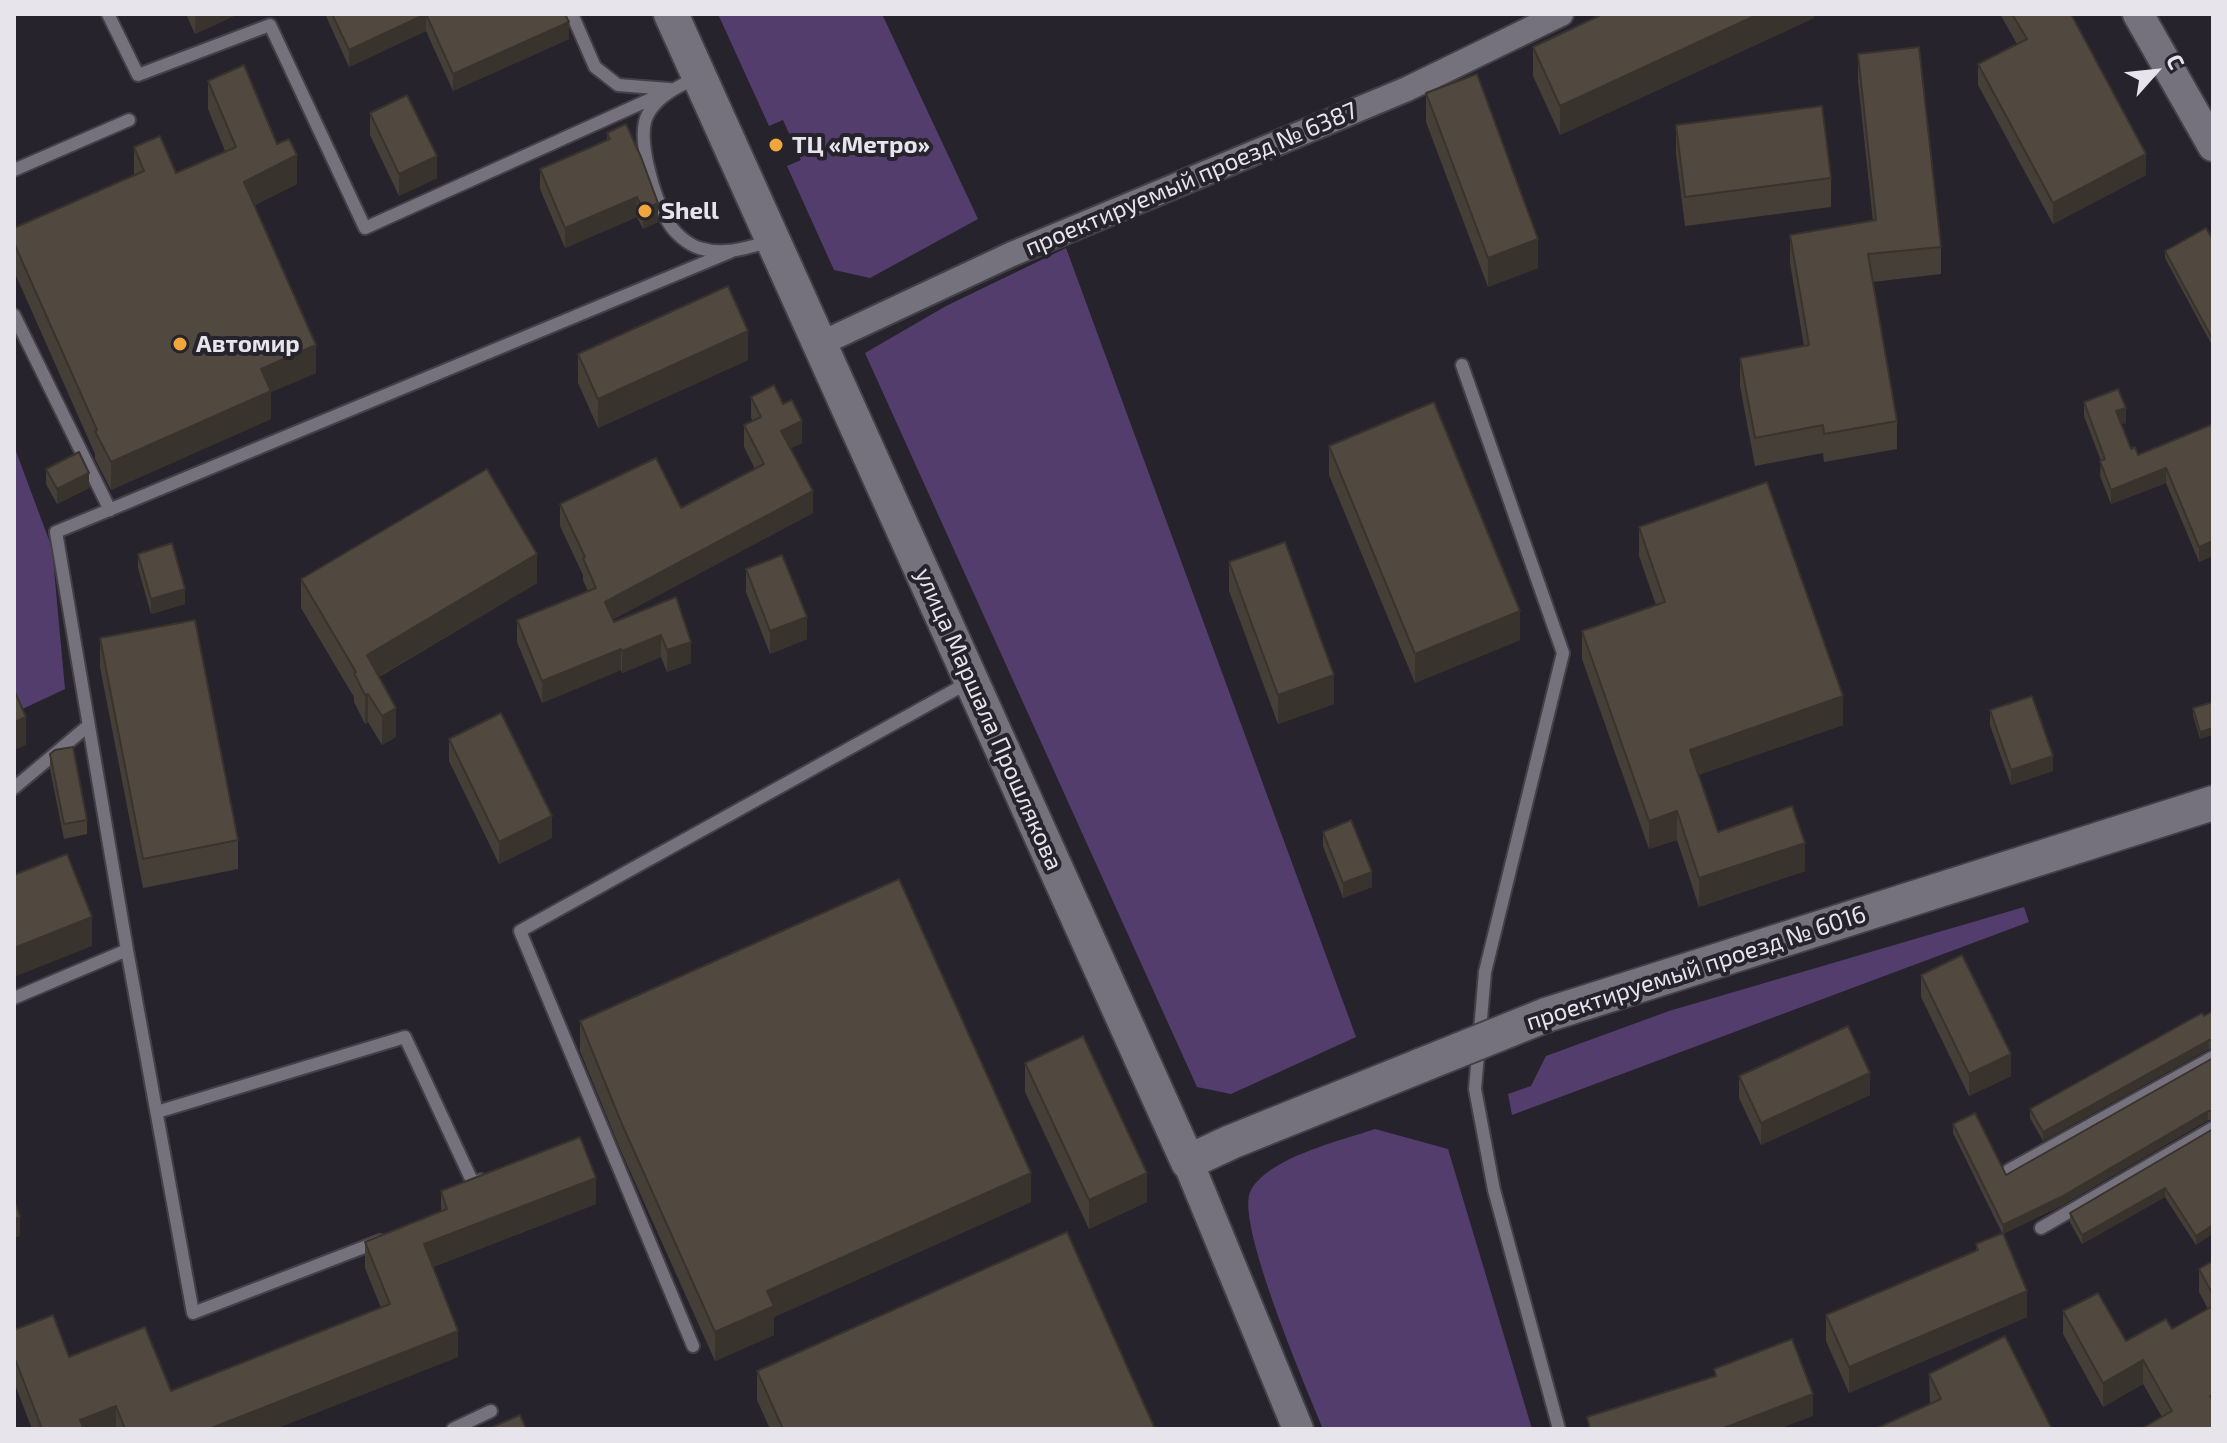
<!DOCTYPE html>
<html>
<head>
<meta charset="utf-8">
<style>
  body { margin:0 }
  #map { position:relative; width:2227px; height:1443px; overflow:hidden; background:#26232c; font-family:"Exo 2",sans-serif }
  canvas { display:block }
  .frame { position:absolute; inset:0; border:16px solid #e7e5eb; pointer-events:none }
  .north { position:absolute; left:2115px; top:32px; width:80px; height:80px; -webkit-text-stroke:6px #26232c; paint-order:stroke; rotate:63deg; font-size:22px; font-weight:700; line-height:32px; text-align:center; color:#e7e5eb }
  .north::after { content:''; display:block; margin:auto; width:28px; height:36px; background:#e7e5eb; clip-path:polygon(50% 0,100% 100%,50% 72%,0 100%) }
</style>
</head>
<body>
<div id="map">
<canvas width="2227" height="1443"></canvas>
<div class="frame"></div>
<div class="north">С</div>
</div>
<script>
const c = document.querySelector('canvas').getContext('2d');
c.lineJoin = 'round';
function paint(path, color) { c.fillStyle = color; c.fill(path, 'evenodd'); }
function strokePath(path, color, width, dash) { c.strokeStyle = color; c.lineWidth = width; c.lineCap = dash ? 'butt' : 'round'; c.setLineDash(dash || []); c.stroke(path); }
function write(font, color, halo, rows, align = 'center') {
  c.font = font + ' "Exo 2",sans-serif'; c.lineWidth = 8; c.setLineDash([]); c.textBaseline = 'middle'; c.strokeStyle = halo; c.fillStyle = color; for (const [text, x, y, turn = 0] of rows) {
    c.save(); c.translate(x, y); c.rotate((+turn || 0) * Math.PI / 180); c.textAlign = isNaN(turn) ? turn : align; if (halo) c.strokeText(text, 0, 0); c.fillText(text, 0, 0); c.restore();
  }
}
paint(new Path2D(`
  M718,14H882L978,219L870,278L834,270L787,166L801,160L783,120L769,126Z
  M1066,248L1356,1037L1231,1094L1197,1087L865,353L946,306Z
  M14,446L52,548L65,689L14,713Z
  M2024,907L2029,922L1512,1115L1508,1094L1531,1086L1546,1056L1669,1011Z
  M1375,1129L1448,1149L1532,1429H1323C1308,1392 1233,1219 1251,1190C1270,1157 1340,1141 1375,1129Z`), '#533d6d');
const service = new Path2D(`
  M108,14L138,75L270,25L365,228L673,89
  M572,14L595,67L618,85L669,89
  M697,78C678,86 658,96 648,114C635,137 655,198 667,220C673,232 687,244 699,248C724,256 747,248 771,241
  M14,170L129,120
  M14,315L110,510
  M1462,365L1563,653L1485,972L1475,1089L1494,1190L1559,1429
  M14,788L89,725
  M127,950L193,1313L380,1241
  M14,998L127,950L56,532L730,252
  M157,1112L405,1037L473,1183L481,1180
  M2009,1170L2213,1057
  M2041,1228L2213,1128
  M693,1346L520,931L969,682
  M453,1429L491,1411`);
const minor = new Path2D(`
  M820,344L1012,254L1407,89L1561,14`);
const tertiary = new Path2D(`
  M2138,14L2213,146
  M1188,1162L1298,1429`);
const secondary = new Path2D(`
  M671,14L1188,1162L1231,1142L1422,1065
  M1546,1015L2213,803`);
strokePath(service, '#434048', 16);
strokePath(minor, '#434048', 28);
strokePath(tertiary, '#434048', 34);
strokePath(secondary, '#434048', 38);
strokePath(service, '#76727d', 12);
strokePath(minor, '#76727d', 24);
strokePath(tertiary, '#76727d', 30);
strokePath(secondary, '#76727d', 34);
const secondaryBridge = new Path2D(`
  M1422,1065L1546,1015`);
strokePath(secondaryBridge, '#434048', 38, []);
strokePath(secondaryBridge, '#76727d', 34);
paint(new Path2D(`
  M186,14H238L195,34Z
  M325,14H565L569,39L453,91L426,31L349,67Z
  M1814,14V18L1560,135L1533,76V47Z
  M2000,14H2071L2146,175L2053,224L1978,85V64L2017,44Z
  M1858,54L1941,247V274L1873,282L1897,421V449L1824,462L1823,453L1755,466L1740,386V358L1804,346L1790,263V235L1873,221L1858,81Z
  M208,81L277,144L297,184L254,205L316,373L271,392V419L111,490L95,459V454L14,271V228L134,175V147L176,173L225,151L208,109Z
  M1426,93L1538,268L1488,287L1426,122Z
  M370,113L437,178L399,196L370,135Z
  M1676,125L1831,178V207L1685,226L1676,154Z
  M607,133L658,222L643,229L637,217L565,248L540,189V169L607,140Z
  M2213,240V347L2165,258V251Z
  M578,354L748,360L598,428L578,383Z
  M751,397L802,443L791,448L813,513L613,619L614,622L676,597L691,663L667,672L661,657L622,673L621,670L542,703L517,642V620L588,591L583,580V575L560,526V504L681,508L755,469L744,447V425L753,421L751,418Z
  M2084,402L2126,423L2121,424L2131,449L2138,455L2213,424V556L2199,562L2166,483L2111,504L2100,476L2101,461L2084,416Z
  M1329,446L1520,640L1415,683L1329,475Z
  M46,469L89,488L57,504L46,484Z
  M1639,527L1843,725L1698,775L1718,832L1805,871L1699,907L1677,840L1649,849L1582,659V631L1656,605L1639,556Z
  M138,554L185,604L151,614L138,568Z
  M1229,562L1334,704L1278,724L1229,591Z
  M746,569L807,639L770,654L746,592Z
  M301,579L537,583L379,677L396,737L382,745L368,722L365,724L354,702V697L301,608Z
  M100,638L238,840V869L143,888L100,667Z
  M2213,702L2200,739L2193,715V708Z
  M1990,710L2053,771L2011,785L1990,725Z
  M449,739L552,838L499,864L449,761Z
  M50,754L87,820V834L64,839L50,769Z
  M1323,832L1372,887L1343,898L1323,846Z
  M1921,975L2011,1076L1969,1096L1921,997Z
  M2213,1011V1049H2209L2043,1141L2030,1118V1109Z
  M580,1021L1031,1202L774,1317V1335L715,1361L621,1151L580,1051Z
  M2213,1058V1120H2208L2061,1206L2003,1234L2027,1317L1849,1393L1826,1341V1315L1976,1251V1244L2002,1233L1953,1133V1124L2006,1175Z
  M1025,1063L1147,1202L1089,1229L1025,1092Z
  M1739,1076L1870,1095L1761,1145L1739,1098Z
  M2213,1129L2196,1245L2165,1197L2082,1244L2070,1222V1213Z
  M441,1191L596,1204L433,1267L458,1357L275,1429H32L14,1382V1330L69,1357L171,1391L381,1308L365,1268V1242L441,1212Z
  M2213,1261V1429L2162,1417L2143,1384L2103,1407L2063,1334V1311L2126,1341L2172,1329L2208,1309L2199,1292V1269Z
  M757,1371L1155,1429H770L757,1400Z
  M1929,1374L2052,1429L1930,1404Z`), '#463f37');
paint(new Path2D(`
  M202,14H238L195,34V17Z
  M426,14V31L349,67V50Z
  M1759,14H1814V18L1560,135V106Z
  M569,22V39L453,91V74Z
  M2146,154V175L2053,224V203Z
  M297,155V184L244,211V182Z
  M437,156V178L399,196V174Z
  M637,197V217L565,248V228Z
  M658,203V222L643,229V210Z
  M1538,239V268L1488,287V258Z
  M748,331V360L598,428V399Z
  M316,345V373L271,392V419L111,490V462L261,369Z
  M2126,408V423L2116,426V411Z
  M802,421V443L781,453V431Z
  M2166,468V483L2111,504V490Z
  M89,473V488L57,504V489Z
  M813,491V513L605,624V602Z
  M2213,541V556L2199,562V547Z
  M537,554V583L367,683V655Z
  M185,589V604L151,614V599Z
  M1520,611V640L1415,683V654Z
  M807,617V639L770,654V631Z
  M661,635V657L622,673V651Z
  M691,642V663L667,672V650Z
  M621,649V670L542,703V681Z
  M1334,675V704L1278,724V695Z
  M368,694V722L365,724V695Z
  M1843,696V725L1690,778V750Z
  M396,708V737L382,745V716Z
  M26,717V745L15,750L14,754L15,722Z
  M2213,728V735L2200,739V732Z
  M2053,756V771L2011,785V770Z
  M1677,811V840L1649,849V821Z
  M552,816V838L499,864V842Z
  M1805,843V871L1699,907V878Z
  M1372,872V887L1343,898V883Z
  M92,917V946L14,977V948Z
  M2209,1040V1049L2043,1141V1132Z
  M2011,1054V1076L1969,1096V1074Z
  M1870,1073V1095L1761,1145V1123Z
  M2208,1111V1120L2061,1206L2003,1234V1225Z
  M1031,1173V1202L774,1317V1335L715,1361V1332L767,1291Z
  M1147,1173V1202L1089,1229V1200Z
  M596,1178V1204L424,1270V1244Z
  M2165,1188V1197L2082,1244V1235Z
  M20,1217V1236L14,1238V1219Z
  M2213,1225V1234L2196,1245V1236Z
  M2027,1291V1317L1849,1393V1367Z
  M458,1331V1357L275,1429H209Z
  M2143,1360V1384L2103,1407V1383Z
  M1813,1394V1416L1779,1429H1721Z
  M116,1406V1429H80V1420Z`), '#39332d');
const building = new Path2D(`
  M332,14H565L569,22L453,74L426,14L349,50Z
  M1603,14H1759L1560,106L1533,47Z
  M2012,14H2071L2146,154L2053,203L1978,64L2027,39Z
  M1919,47L1941,247L1868,254L1897,421L1824,434L1823,425L1755,438L1740,358L1809,345L1790,235L1876,220L1858,54Z
  M244,65L277,144L289,139L297,155L244,182L316,345L261,369L271,391L111,462L95,431L97,430L14,243V228L144,171L134,147L160,136L176,173L236,147L208,81Z
  M1477,74L1538,239L1488,258L1426,93Z
  M407,95L437,156L399,174L370,113Z
  M1822,106L1831,178L1685,197L1676,125Z
  M626,124L641,157L658,203L643,210L637,197L565,228L540,169L610,139L607,133Z
  M2206,228L2213,240V340L2165,251Z
  M728,286L748,331L598,399L578,354Z
  M774,385L783,404L792,400L802,421L781,431L813,491L605,602L614,622L676,597L691,642L667,650L661,635L622,651L621,649L542,681L517,620L596,588L583,558L585,557L560,504L656,458L681,508L764,464L744,425L761,417L751,397Z
  M2118,389L2126,408L2116,411L2131,449L2135,447L2138,455L2213,424V541L2199,547L2166,468L2111,490L2100,461L2105,459L2084,402Z
  M1434,402L1520,611L1415,654L1329,446Z
  M79,452L89,473L57,489L46,469Z
  M487,469L537,554L367,655L396,708L382,716L368,694L365,695L354,673L356,672L301,579Z
  M1767,482L1843,696L1690,750L1718,832L1792,806L1805,843L1699,878L1677,811L1649,821L1582,631L1665,602L1639,527Z
  M1285,542L1334,675L1278,695L1229,562Z
  M172,543L185,589L151,599L138,554Z
  M782,555L807,617L770,631L746,569Z
  M195,620L238,840L143,859L100,638Z
  M14,690L26,717L15,722L14,726Z
  M2032,696L2053,756L2011,770L1990,710Z
  M2213,702V728L2200,732L2193,708Z
  M501,713L552,816L499,842L449,739Z
  M73,747L87,820L64,824L50,754L55,750Z
  M1351,820L1372,872L1343,883L1323,832Z
  M67,854L92,917L14,948V875Z
  M899,879L1031,1173L767,1291L774,1306L715,1332L621,1122L580,1021Z
  M1962,955L2011,1054L1969,1074L1921,975Z
  M2213,1011V1040H2209L2043,1132L2030,1109L2202,1013L2204,1016Z
  M1848,1026L1870,1073L1761,1123L1739,1076Z
  M1083,1036L1147,1173L1089,1200L1025,1063Z
  M2213,1058V1111H2208L2061,1197L2003,1225L1953,1124L1975,1113L2006,1175Z
  M2213,1129V1225L2196,1236L2165,1188L2082,1235L2070,1213Z
  M580,1137L596,1178L424,1244L458,1331L209,1429H125L116,1406L80,1420L84,1429H42L14,1356V1330L53,1315L69,1357L145,1327L171,1391L390,1304L365,1242L447,1209L441,1191Z
  M14,1200L20,1217L14,1219Z
  M1067,1232L1155,1429H783L757,1371Z
  M2003,1233L2027,1291L1849,1367L1826,1315L1978,1250L1976,1244Z
  M2213,1261V1295L2199,1269Z
  M2098,1293L2126,1341L2166,1319L2172,1329L2213,1306V1394L2210,1396L2213,1401V1429H2141L2172,1411L2143,1360L2103,1383L2063,1311Z
  M2005,1336L2052,1429H1875L1941,1399L1929,1374Z
  M1792,1339L1813,1394L1721,1429H1590L1587,1417L1716,1376L1714,1369Z
  M520,1415L526,1429H488Z`);
paint(building, '#514940');
strokePath(building, '#39332d', 2);
for (const [x, y, r, color] of [
  [776,145,8,"#efa73d"],
  [645,211,8,"#efa73d"],
  [180,344,8,"#efa73d"]
]) { const dot = new Path2D(); dot.arc(x, y, r, 0, 2 * Math.PI); c.fillStyle = color; c.fill(dot); strokePath(dot, '#26232c', 3); }
write('bold 24px', '#e7e5eb', '#26232c', [
  ["ТЦ «Метро»",792,145],
  ["Shell",661,211],
  ["Автомир",196,344]
], 'left');
write('24px', '#e7e5eb', '#26232c', [
  ["проектируемый проезд № 6387",1191,179,-23],
  ["улица Маршала Прошлякова",989,719,66],
  ["проектируемый проезд № 6016",1696,968,-18]
]);
</script>
</body>
</html>
